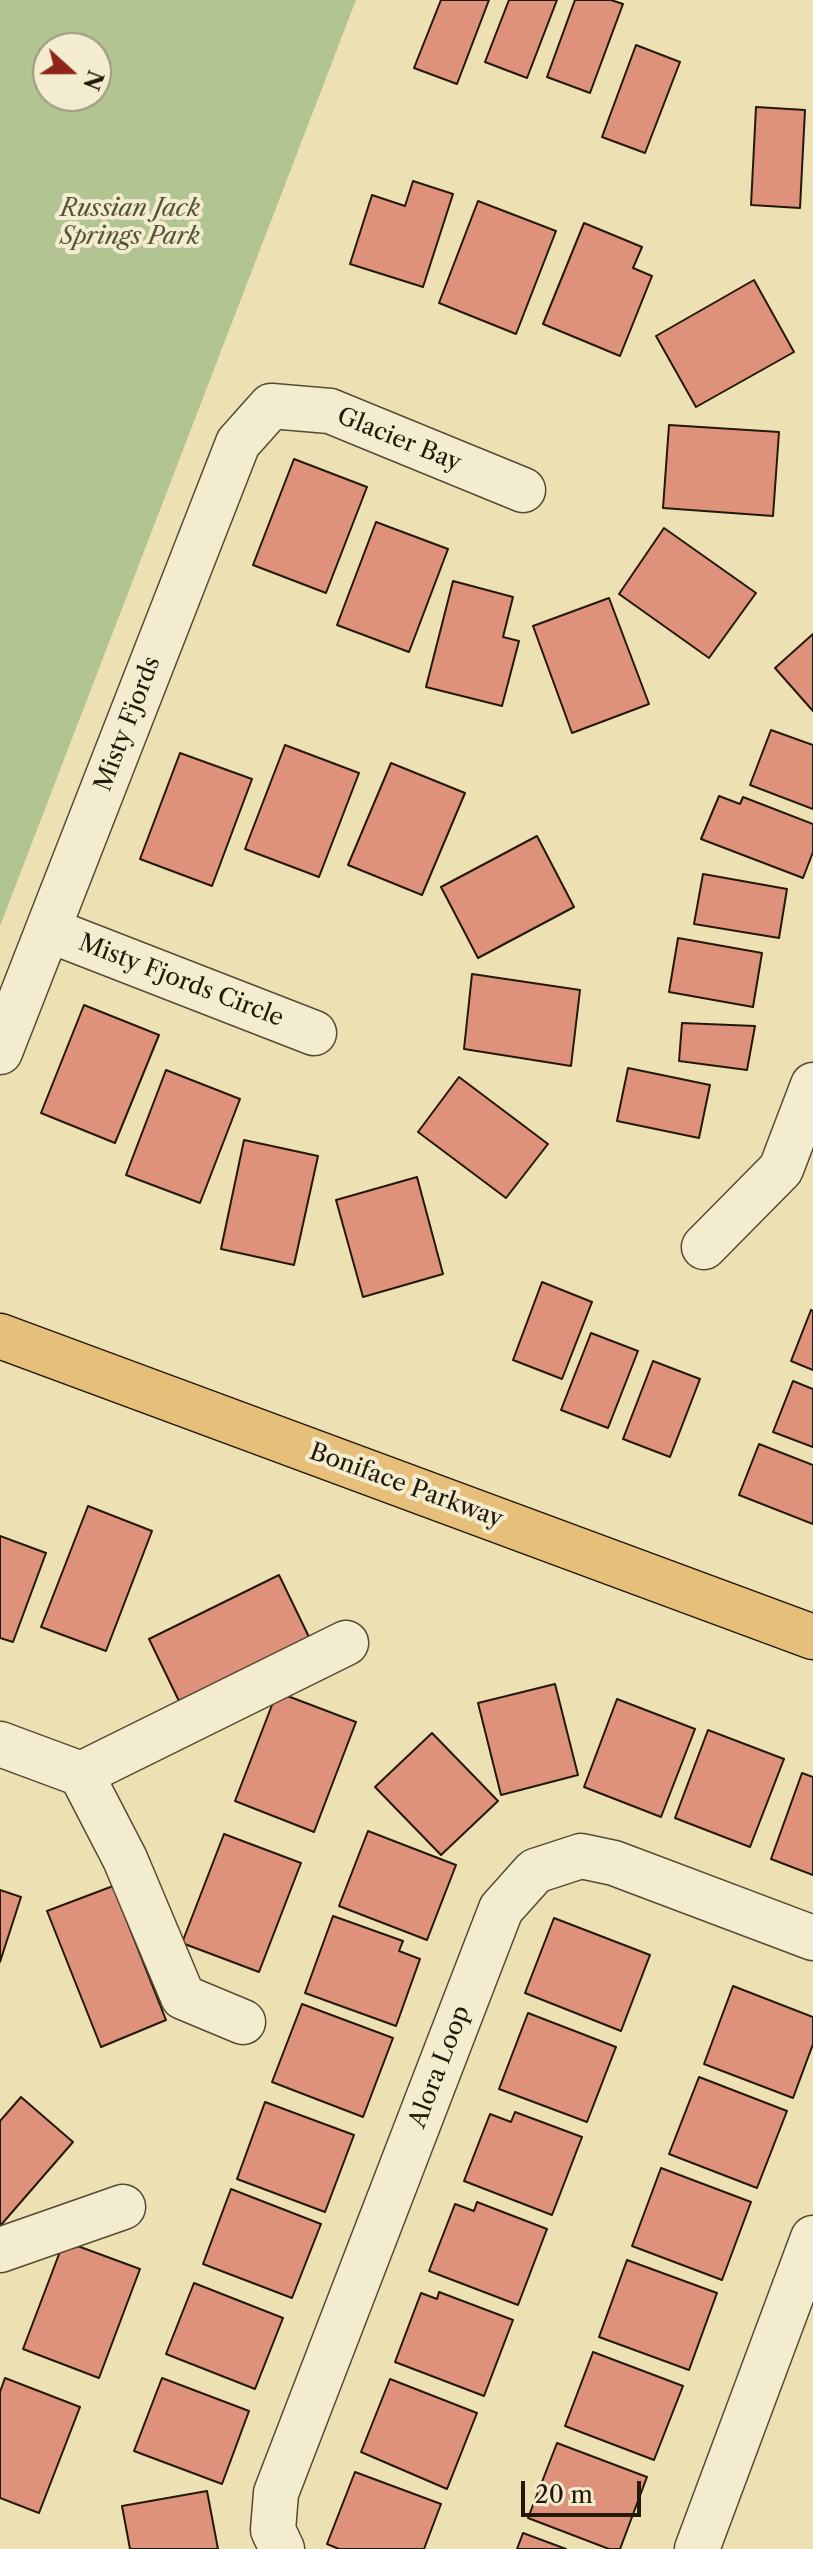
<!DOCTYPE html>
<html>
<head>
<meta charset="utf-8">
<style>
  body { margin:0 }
  #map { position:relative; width:813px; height:2549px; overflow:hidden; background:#ede1b3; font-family:"Libre Caslon Text",serif }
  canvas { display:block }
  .north { position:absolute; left:32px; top:32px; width:80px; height:80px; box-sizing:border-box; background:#f3ecce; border:2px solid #a0977f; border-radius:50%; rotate:111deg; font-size:22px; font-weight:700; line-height:32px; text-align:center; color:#241809 }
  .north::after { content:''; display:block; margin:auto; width:28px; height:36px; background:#8f2418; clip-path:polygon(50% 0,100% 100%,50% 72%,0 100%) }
  .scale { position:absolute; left:521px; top:2481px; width:120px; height:36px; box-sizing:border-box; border:4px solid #241809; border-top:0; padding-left:10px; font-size:24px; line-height:28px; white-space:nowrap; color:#241809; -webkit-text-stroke:6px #f3ecce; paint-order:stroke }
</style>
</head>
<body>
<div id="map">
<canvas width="813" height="2549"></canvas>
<div class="north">N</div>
<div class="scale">20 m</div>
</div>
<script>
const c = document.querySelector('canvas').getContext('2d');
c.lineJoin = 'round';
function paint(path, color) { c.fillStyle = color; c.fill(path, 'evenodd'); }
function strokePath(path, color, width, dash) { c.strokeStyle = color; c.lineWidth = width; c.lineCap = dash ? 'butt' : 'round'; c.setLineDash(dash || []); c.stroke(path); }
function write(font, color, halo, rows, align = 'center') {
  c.font = font + ' "Libre Caslon Text",serif'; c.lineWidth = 8; c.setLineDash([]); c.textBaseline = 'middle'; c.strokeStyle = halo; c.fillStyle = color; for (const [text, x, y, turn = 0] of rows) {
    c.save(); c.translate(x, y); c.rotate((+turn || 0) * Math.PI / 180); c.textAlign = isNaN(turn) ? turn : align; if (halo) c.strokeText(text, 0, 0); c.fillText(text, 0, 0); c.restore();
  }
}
paint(new Path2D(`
  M0,0H356L0,926ZM96,48V96H48V48Z`), '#b2c491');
const building = new Path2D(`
  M441,0H489L457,84L414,68Z
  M509,0H557L527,78L485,62Z
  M575,0H611L623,4L590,93L547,77Z
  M636,45L680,62L645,153L602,137Z
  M756,107L805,110L800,208L751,205Z
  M413,181L453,194L423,287L350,264L372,195L405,206Z
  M478,201L556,231L516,334L439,303Z
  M584,223L642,247L633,268L652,276L620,356L543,324Z
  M754,280L794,352L696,407L656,336Z
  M669,425L779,432L773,516L663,508Z
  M294,459L367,487L326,593L253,565Z
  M376,522L448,549L409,652L337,625Z
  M664,528L756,593L709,658L619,594Z
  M453,581L513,597L503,637L519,641L502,706L426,687Z
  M609,598L649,704L572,733L533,626Z
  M813,634V711L775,668Z
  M771,730L813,745V809L750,785Z
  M285,745L359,773L319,877L245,849Z
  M180,753L252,779L212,886L140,859Z
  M391,763L465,793L422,895L348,865Z
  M719,796L740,804L743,797L813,824V852L803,878L701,839Z
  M537,836L574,907L478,958L441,887Z
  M703,874L787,889L779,938L694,924Z
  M678,938L762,953L753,1007L669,992Z
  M472,974L580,990L571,1066L464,1049Z
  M84,1005L159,1035L115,1143L41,1113Z
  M682,1023L755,1026L747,1070L679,1061Z
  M628,1068L710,1085L699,1138L617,1121Z
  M166,1070L240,1099L200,1203L126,1175Z
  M459,1077L548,1144L506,1198L418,1132Z
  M244,1140L318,1156L294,1265L221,1249Z
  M417,1177L443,1274L363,1297L336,1200Z
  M542,1282L592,1302L562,1379L513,1360Z
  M811,1310L813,1311V1370L791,1361Z
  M591,1333L638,1351L608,1428L561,1410Z
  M653,1361L700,1379L670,1457L623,1439Z
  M793,1381L813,1389V1447L773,1432Z
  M759,1444L813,1465V1524L739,1495Z
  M88,1506L152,1531L106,1651L41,1627Z
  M0,1536L46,1553L13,1642L0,1638Z
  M279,1575L309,1637L179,1701L149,1639Z
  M555,1684L578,1775L501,1795L478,1703Z
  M277,1692L356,1722L314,1832L235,1801Z
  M617,1699L695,1729L661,1817L584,1787Z
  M708,1730L784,1759L750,1847L675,1818Z
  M432,1733L498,1801L441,1855L375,1787Z
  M802,1773L813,1777V1875L771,1859Z
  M368,1831L456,1865L427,1940L339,1906Z
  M224,1834L301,1863L259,1972L182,1943Z
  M113,1886L166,2020L101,2047L47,1911Z
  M0,1890L21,1897L0,1962Z
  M333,1916L403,1941L399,1951L420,1959L396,2026L305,1993Z
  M554,1918L650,1955L621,2031L525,1993Z
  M733,1986L813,2017V2044L793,2098L704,2064Z
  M302,2004L393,2038L363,2117L272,2082Z
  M528,2013L616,2047L587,2122L499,2089Z
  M699,2077L787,2111L757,2188L669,2154Z
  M21,2097L73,2142L0,2226V2121Z
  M265,2102L354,2135L325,2212L237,2179Z
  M515,2112L582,2137L552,2215L464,2181L490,2114L511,2122Z
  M661,2168L751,2202L722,2280L632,2246Z
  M231,2189L321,2224L292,2298L203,2264Z
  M477,2202L547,2229L518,2305L429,2271L455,2204L474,2211Z
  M64,2241L140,2269L99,2378L23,2349Z
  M627,2260L717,2293L689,2370L599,2337Z
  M194,2283L283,2318L255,2389L166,2354Z
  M439,2292L513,2320L484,2396L395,2362L421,2293L437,2299Z
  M593,2352L683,2386L654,2460L565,2426Z
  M5,2378L80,2407L39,2513L0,2498V2392Z
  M162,2378L249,2411L222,2484L134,2451Z
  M390,2379L477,2413L447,2489L361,2452Z
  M557,2443L647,2477L620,2549H609L528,2518Z
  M355,2472L441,2504L424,2549H339L327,2544Z
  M207,2491L218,2549H130L122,2506Z
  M523,2533L566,2549H517Z`);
paint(building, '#de927b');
strokePath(building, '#241809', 2);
const minor = new Path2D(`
  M49,930L314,1033
  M0,1052L238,443L271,406L330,411L523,490
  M704,1247L781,1169L813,1085
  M0,1744L81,1774
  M81,1774L125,1859L183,1997L243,2022
  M81,1774L346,1643
  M0,2250L123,2207
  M282,2549L273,2530L276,2493L501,1909L535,1871L581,1856L614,1863L813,1938
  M697,2549L813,2238`);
const major = new Path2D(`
  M0,1336L813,1637`);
strokePath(minor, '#564a34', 47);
strokePath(major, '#241809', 47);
strokePath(minor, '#f3ecce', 44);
strokePath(major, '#e6c07a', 44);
write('italic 24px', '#565439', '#f3ecce', [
  ["Russian Jack",130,209],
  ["Springs Park",130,237]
]);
write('24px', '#241809', '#f3ecce', [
  ["Glacier Bay",399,440,22],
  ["Misty Fjords",128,724,-69],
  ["Misty Fjords Circle",181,981,21],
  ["Boniface Parkway",406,1486,20],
  ["Alora Loop",440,2067,-69]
]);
</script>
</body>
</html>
